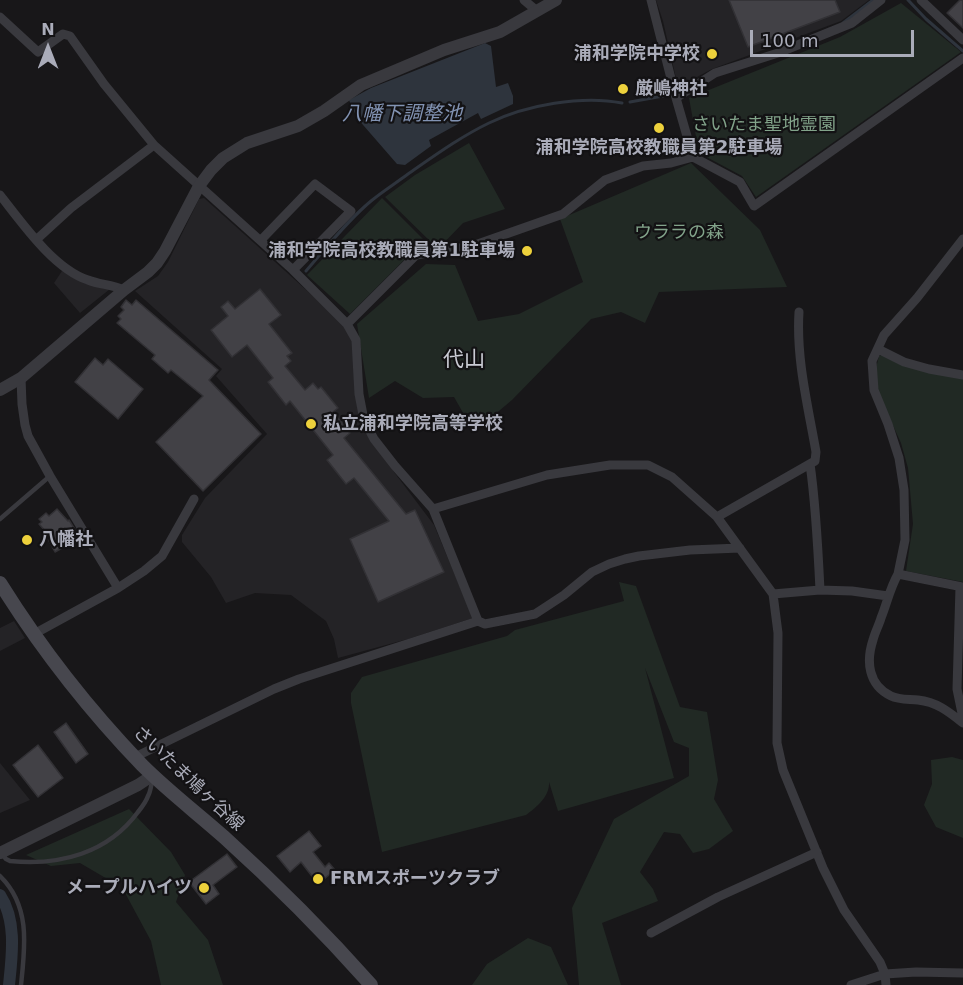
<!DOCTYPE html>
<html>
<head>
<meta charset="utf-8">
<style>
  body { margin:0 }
  #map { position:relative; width:963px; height:985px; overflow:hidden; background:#181719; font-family:"DejaVu Sans",sans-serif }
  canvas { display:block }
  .north { position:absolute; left:18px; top:18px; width:60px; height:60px; -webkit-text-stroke:4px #131214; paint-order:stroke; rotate:0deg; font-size:16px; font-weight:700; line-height:24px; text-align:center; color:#aaacb9 }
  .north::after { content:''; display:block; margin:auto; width:21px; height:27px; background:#aaacb9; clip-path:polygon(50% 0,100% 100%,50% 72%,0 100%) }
  .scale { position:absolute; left:750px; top:30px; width:164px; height:27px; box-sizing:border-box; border:3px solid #aaacb9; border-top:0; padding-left:8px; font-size:18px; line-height:21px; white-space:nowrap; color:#aaacb9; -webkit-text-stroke:4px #131214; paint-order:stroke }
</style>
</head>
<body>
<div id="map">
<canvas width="963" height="985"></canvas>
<div class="north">N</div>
<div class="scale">100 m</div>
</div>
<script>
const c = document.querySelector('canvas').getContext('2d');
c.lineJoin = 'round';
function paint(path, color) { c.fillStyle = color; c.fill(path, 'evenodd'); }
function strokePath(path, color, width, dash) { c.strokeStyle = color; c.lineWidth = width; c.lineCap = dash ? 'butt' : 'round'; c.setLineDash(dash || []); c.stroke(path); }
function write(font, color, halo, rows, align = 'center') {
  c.font = font + ' "DejaVu Sans","Noto Sans JP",sans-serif'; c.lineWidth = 4.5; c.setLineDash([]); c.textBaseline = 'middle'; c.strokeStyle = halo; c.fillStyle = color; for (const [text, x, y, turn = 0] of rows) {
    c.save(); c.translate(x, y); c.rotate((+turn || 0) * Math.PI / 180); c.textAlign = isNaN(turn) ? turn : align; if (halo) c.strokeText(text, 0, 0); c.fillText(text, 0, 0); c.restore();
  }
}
paint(new Path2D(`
  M656,0H869L841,21L712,69L678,87L663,21Z
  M204,198L354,333L358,404L394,472L434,525L473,618L408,639L338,658L334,639L326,621L291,595L255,593L226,603L211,577L182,542V535L205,498L267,434L216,376L222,369L135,291L158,276L168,262L199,199Z
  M62,271H65L110,289L80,313L54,283Z
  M14,621L25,638L0,651V628Z
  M0,763L30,800L0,813Z`), '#242326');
paint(new Path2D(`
  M901,3L961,52L756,197L742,176L699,153L689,98L840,37Z
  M469,143L505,209L463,223L438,249L385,197L415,175Z
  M691,163L760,230L787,287L659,292L645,323L621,312L591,319L512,400L474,432L454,397L423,398L395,381L369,398L357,324L426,264L455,265L478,321L519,314L583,282L560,219Z
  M382,198L424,240L350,314L307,275Z
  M884,354L963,379V582L906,571L913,524L908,468L901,443L876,388L875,372L879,356Z
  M619,582L636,586L680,707L707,712L718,780L714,799L733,831L709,849L693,853L680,834L664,832L640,872L653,889L658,901L602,923L621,985H579L572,908L614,819L689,776V748L674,742L645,668L674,778L558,811L549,782C550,796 537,807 526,815L382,852L351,703V693L362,677L507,636L515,630L624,601Z
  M952,757L963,760V838L936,827L924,805L932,784L931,760Z
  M129,809L171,852L185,875L176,902L208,940L223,985H161L151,941L124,891L125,881L109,880L80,863L51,866L26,855Z
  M528,938L551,947L568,985H472L487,964Z`), '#212924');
paint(new Path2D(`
  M485,43L491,46L496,87L508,83L513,96V104L481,119L478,113L429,140L431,146L405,165L397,164L357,118L349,100L371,88Z`), '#2e343d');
strokePath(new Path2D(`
  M908,0L926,19L963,51
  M843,23L873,0
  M679,90L695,81
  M630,102L663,96L672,91
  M306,271C327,247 347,221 371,201C383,191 396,183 408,174C434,156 460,137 489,123C526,105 582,95 622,103`), '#2e343d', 3);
strokePath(new Path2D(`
  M0,895C17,921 12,956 9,985`), '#2e343d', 12);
const building = new Path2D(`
  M729,0H835L840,12L748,47Z
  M960,0H963V28L947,13Z
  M260,289L281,315L269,324L292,353L287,356L291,361L285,366L305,390L313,383L318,389L321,387L338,408L333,412L350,433L344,438L406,514L415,510L444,572L378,602L350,539L389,521L354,478L346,484L327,460L333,455L290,401L286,405L268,382L273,378L247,345L232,357L211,330L228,316L221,307L228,301L235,309Z
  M126,300L132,305L136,300L218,370L209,380L261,434L203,491L156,442L203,396L171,370L168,373L152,359L155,355L117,323L121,319L118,316L124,310L121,307Z
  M95,358L103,365L108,359L143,389L118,419L75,382Z
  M57,509L68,521L69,520L80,538L55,552L45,534L47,533L39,524L42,522L39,519L46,513L49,516Z
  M66,723L88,754L76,763L54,732Z
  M38,745L63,778L38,797L13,765Z
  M309,831L321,846L313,852L325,867L329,863L335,870L318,884L301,862L290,872L277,856Z
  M227,854L237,867L213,885L219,894L206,904L189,882Z`);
paint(building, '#424146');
strokePath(building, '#323135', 1.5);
strokePath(new Path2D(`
  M0,519L50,476
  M2,854L6,859L10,861C60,866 108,853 138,812C142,807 146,802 148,796C151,791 151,784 153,778
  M0,876C31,906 25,947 21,985`), '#39393e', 4.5);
strokePath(new Path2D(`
  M524,0L537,11
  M651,0L676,98L693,157L740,182L754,206L963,58
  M921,0L963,40
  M0,17L38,52L63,34L70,36L104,84L154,145L293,270L347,324L356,340L359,394L364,420L374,439L395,466L433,509L478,621
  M676,98L715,73L778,53L852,23L881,0
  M0,195C22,223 54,269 88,280C100,285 111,284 124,290
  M963,239L917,298L884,335L872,361L874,390L888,424L899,458L904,490L905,540L898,574L963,587
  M36,240L71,208L154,145
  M261,240L315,184L351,211L293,270
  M347,324L416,255L472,246L563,214L605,180L643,166L671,163L693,157
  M878,349L904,362L929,369L963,375
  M21,378L22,404L25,425L28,436L50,476L118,588
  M810,464C816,506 818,548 820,590
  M433,509L547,475L610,465H648L672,477L717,517L773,594L778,633L777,743L783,770L823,868L844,910L880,962L885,974L886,985
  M717,517L815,461L816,452C808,406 796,359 799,312
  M898,574C890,588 887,603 881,618C879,625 875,632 873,640C866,661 868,685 891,696C899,700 909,699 918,700C937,702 949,712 963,723
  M960,587L957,689L963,718
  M773,594L820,590L852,591L888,596
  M34,634L118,588L144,571L162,556L194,499
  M135,757L274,689L299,679L478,621L485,624L535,614L564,595L592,572L609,564L625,559L639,556L690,550L740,548
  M651,933L718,897L817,852
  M851,985L885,974L916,972L963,973`), '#39393e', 9);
strokePath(new Path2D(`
  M0,390L21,378L124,290L148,272L157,263L165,251L199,186L211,170L223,158L247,143L298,126L324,111L361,85L444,50L500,32L556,0
  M0,853L138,785L153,775`), '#39393e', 12);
strokePath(new Path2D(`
  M0,583C40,647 89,710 142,765C168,791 197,813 224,837C276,884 325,933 371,985`), '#47474e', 14);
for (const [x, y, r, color] of [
  [712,54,6,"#edd13c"],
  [623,89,6,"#edd13c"],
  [659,128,6,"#edd13c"],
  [527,251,6,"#edd13c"],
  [311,424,6,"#edd13c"],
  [27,540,6,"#edd13c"],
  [318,879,6,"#edd13c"],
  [204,888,6,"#edd13c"]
]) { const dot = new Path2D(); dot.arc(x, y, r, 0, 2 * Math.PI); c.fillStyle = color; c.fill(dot); strokePath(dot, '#131214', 2); }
write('bold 18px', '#aaacb9', '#131214', [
  ["浦和学院中学校",700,54,"right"],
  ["厳嶋神社",635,89],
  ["浦和学院高校教職員第2駐車場",659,148,"center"],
  ["浦和学院高校教職員第1駐車場",515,251,"right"],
  ["私立浦和学院高等学校",323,424],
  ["八幡社",39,540],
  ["FRMスポーツクラブ",330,879],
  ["メープルハイツ",192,888,"right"]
], 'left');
write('18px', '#82a38a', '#131214', [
  ["さいたま聖地霊園",764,125],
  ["ウララの森",679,233]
]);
write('18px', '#aaacb9', '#131214', [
  ["さいたま鳩ヶ谷線",188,779,43]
]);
write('italic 20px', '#8293b3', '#131214', [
  ["八幡下調整池",402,115]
]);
write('21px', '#cbccd5', '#131214', [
  ["代山",464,361]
]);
</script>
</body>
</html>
